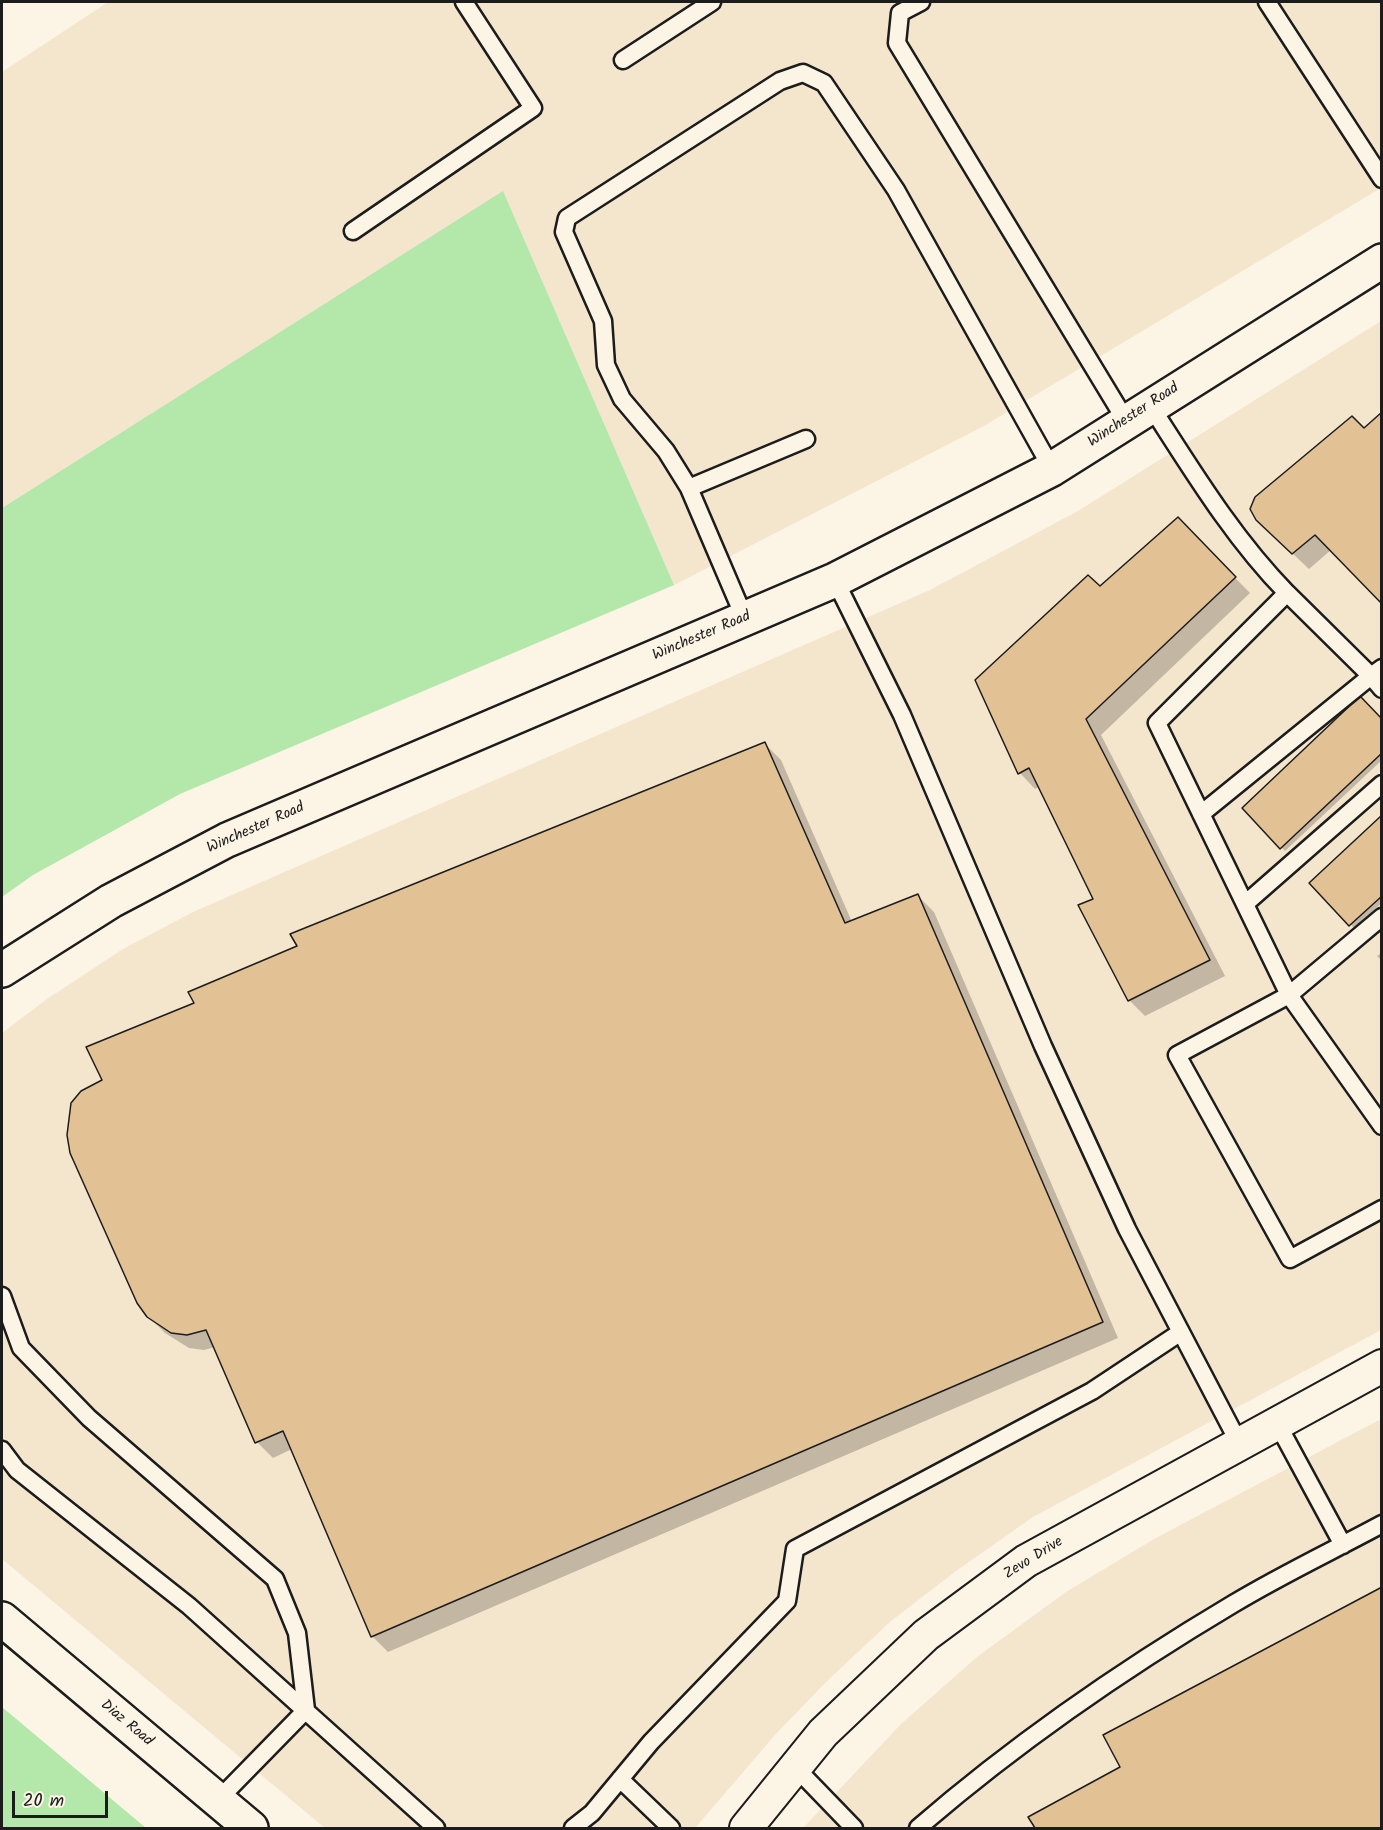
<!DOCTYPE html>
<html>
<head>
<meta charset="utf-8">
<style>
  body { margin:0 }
  #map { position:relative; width:1383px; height:1830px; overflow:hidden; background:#fcf5e5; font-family:Kalam,sans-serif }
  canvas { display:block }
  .frame { position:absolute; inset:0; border:3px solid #1c1c1c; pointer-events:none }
  .scale { position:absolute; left:12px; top:1791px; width:96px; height:27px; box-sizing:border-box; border:3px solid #1c1c1c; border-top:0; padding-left:8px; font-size:18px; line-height:21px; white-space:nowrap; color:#1c1c1c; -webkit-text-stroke:4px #fcf5e5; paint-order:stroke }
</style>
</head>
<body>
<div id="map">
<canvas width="1383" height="1830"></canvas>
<div class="frame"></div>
<div class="scale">20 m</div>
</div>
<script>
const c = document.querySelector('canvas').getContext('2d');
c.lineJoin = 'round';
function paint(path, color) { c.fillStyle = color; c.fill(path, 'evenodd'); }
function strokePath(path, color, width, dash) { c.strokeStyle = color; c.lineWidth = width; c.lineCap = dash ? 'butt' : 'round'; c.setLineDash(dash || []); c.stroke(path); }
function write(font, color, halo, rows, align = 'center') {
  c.font = font + ' Kalam,sans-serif'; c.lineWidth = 5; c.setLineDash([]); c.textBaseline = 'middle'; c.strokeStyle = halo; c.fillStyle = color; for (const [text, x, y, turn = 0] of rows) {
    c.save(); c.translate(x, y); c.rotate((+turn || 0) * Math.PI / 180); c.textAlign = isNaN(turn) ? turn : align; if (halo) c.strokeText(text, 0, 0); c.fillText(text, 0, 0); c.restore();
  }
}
paint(new Path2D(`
  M108,2H1381V188L982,427L674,585L503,192L2,508V72Z
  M1381,321V1330L1033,1517L956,1571L891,1621L825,1683L775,1735L695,1828H325L2,1559V1033L47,999L123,949L193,912L930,590L1078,511Z
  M1381,1419V1828H803L901,1724L977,1657L1066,1592L1154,1539Z`), '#f4e5cd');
paint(new Path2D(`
  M503,191L674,585L180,794L33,875L2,897V508Z
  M2,1707L146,1828H2Z`), '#b3e8aa');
paint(new Path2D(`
  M1364,430L1331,550L1309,569L1274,536Z
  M1177,519L1250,593L1101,735L1225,976L1145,1016L1129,1000L1095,900L1040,786L1035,789L1020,773L1100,589Z
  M1382,721V760L1285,851L1244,808Z
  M765,744L781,760L852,922L918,896L934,912L1118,1338L388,1652L372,1636L292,1449L273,1458L257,1442L215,1347L204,1350L189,1348L165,1333L148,1316L104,1081L196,1004Z
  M1382,817V903L1354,928L1311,883Z
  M1382,952V961L1377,956Z
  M1382,1589V1828H1036L1030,1817L1122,1768Z`), '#0003');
const building = new Path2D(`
  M1382,412V604L1315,535L1292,554L1256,520L1250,509L1255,497L1352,416L1364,428Z
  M1178,517L1236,577L1086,719L1210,960L1128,1001L1078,905L1093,899L1029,768L1018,774L975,680L1088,575L1100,586Z
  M1360,696L1382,719V753L1280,849L1242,808Z
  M765,742L845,923L918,894L1103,1322L371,1637L283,1431L255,1443L206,1330L187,1335L171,1333L147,1317L137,1303L70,1153L67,1135L71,1103L81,1091L102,1080L86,1047L194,1003L188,992L297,946L290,934Z
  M1382,815V896L1349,926L1309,883Z
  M1382,1587V1828H1035L1028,1817L1120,1767L1103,1735Z`);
paint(building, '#e2c195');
strokePath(building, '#1c1c1c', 1.5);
const lane = new Path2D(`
  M921,2L900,13L897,43L1126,421
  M1267,2L1382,179
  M623,60L712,2
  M353,231L533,108L464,2
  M1150,405C1192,470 1233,538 1287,593L1157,723L1289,995L1177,1055L1290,1259L1382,1209
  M689,488L666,451L622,399L606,365L603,321L564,232L567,218L780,81L803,73L824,83L896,190L1052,469
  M835,580L902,715L1043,1046L1127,1229L1240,1445
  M1287,593L1371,676L1382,668
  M745,619L689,488L806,439
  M1201,814L1371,676L1382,689
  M1245,904L1382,784
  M1382,917L1289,995L1382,1126
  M2,1296L21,1348L89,1418L275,1579L297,1633L306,1710L217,1801
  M1277,1423L1343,1545
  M2,1450L17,1470L189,1606L436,1828
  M795,1767L854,1828
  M620,1779L671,1828
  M573,1828L592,1813L651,1742L787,1601L795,1549L1092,1391L1181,1332
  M918,1828C1015,1744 1122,1670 1233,1604C1281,1575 1332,1551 1382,1524`);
const street = new Path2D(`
  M746,1828L823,1733L926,1635L1026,1561L1382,1366`);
const secondary = new Path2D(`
  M2,970L111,901L227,840L835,580L1052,469L1382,261
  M2,1619L251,1828`);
strokePath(lane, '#1c1c1c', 21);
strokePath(street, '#1c1c1c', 36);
strokePath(secondary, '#1c1c1c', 38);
strokePath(lane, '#fcf5e5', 16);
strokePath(street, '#fcf5e5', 32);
strokePath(secondary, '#fcf5e5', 33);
write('15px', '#1c1c1c', '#fcf5e5', [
  ["Winchester Road",1134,416,-33],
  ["Winchester Road",702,637,-23],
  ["Winchester Road",256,829,-24],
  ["Zevo Drive",1034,1559,-32],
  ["Diaz Road",126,1724,40]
]);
</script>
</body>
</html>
